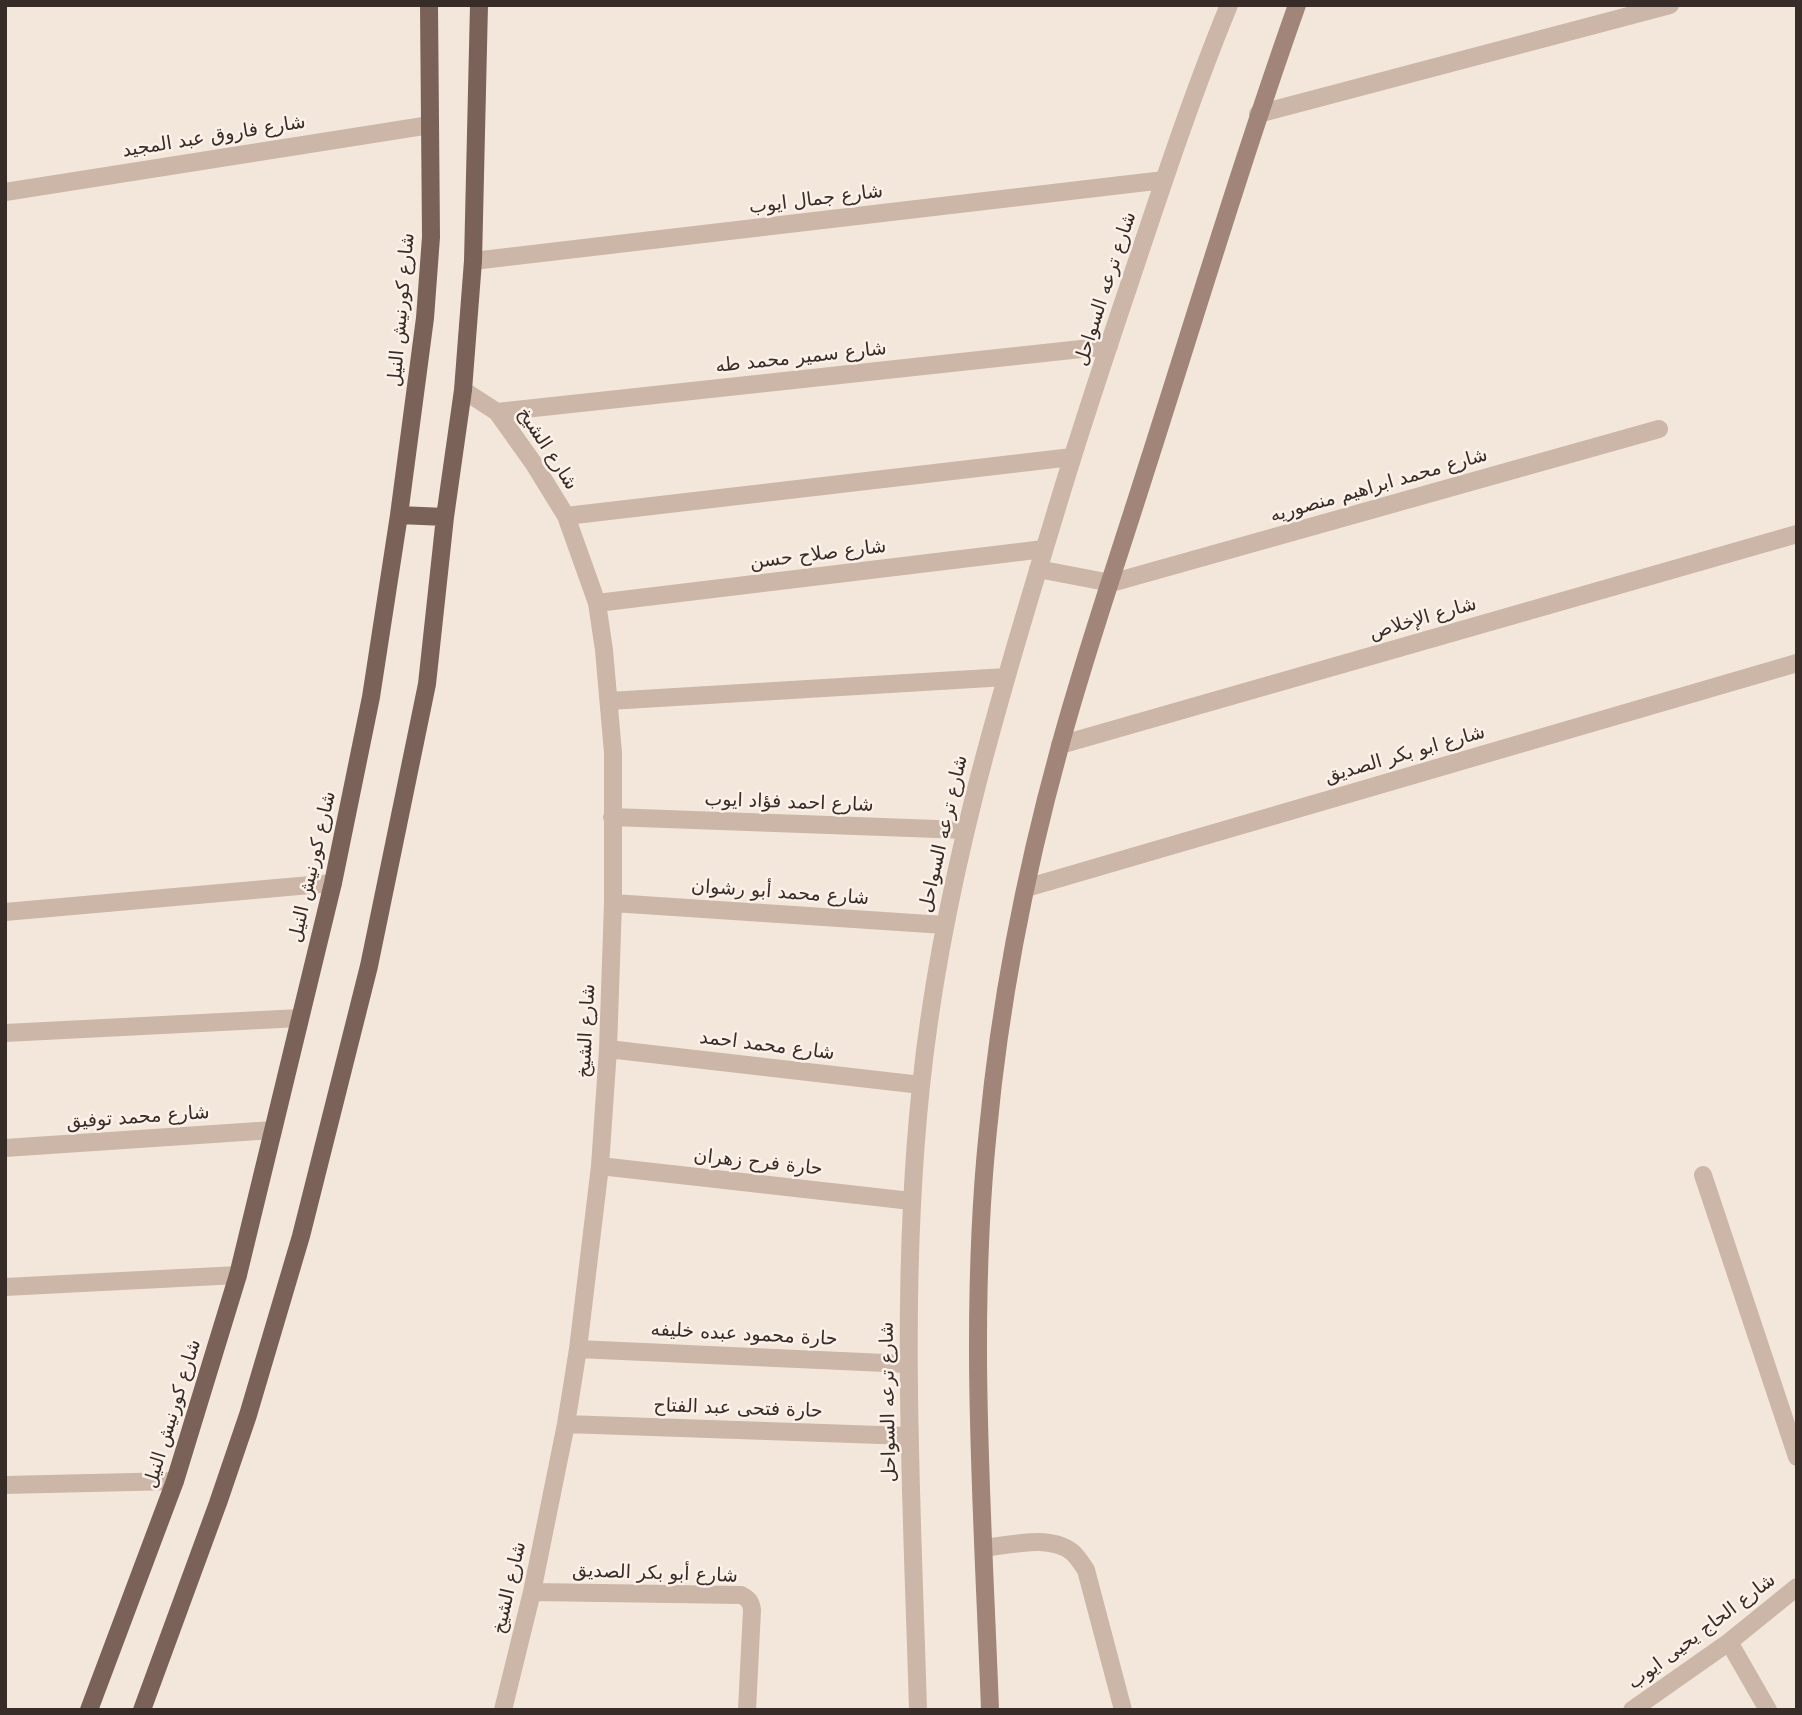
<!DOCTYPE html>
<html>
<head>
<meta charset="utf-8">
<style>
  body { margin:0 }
  #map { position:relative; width:1802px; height:1715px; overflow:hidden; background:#f3e7dc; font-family:"DejaVu Sans",sans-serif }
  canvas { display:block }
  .frame { position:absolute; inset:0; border:7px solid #382c28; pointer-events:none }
</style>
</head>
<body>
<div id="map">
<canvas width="1802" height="1715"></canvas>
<div class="frame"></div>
</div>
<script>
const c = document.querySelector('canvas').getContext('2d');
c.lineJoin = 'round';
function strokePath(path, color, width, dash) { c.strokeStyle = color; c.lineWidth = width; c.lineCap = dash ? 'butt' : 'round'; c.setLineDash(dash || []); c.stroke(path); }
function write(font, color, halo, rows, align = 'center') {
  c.font = font + ' "DejaVu Sans",Cairo,sans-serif'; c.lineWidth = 5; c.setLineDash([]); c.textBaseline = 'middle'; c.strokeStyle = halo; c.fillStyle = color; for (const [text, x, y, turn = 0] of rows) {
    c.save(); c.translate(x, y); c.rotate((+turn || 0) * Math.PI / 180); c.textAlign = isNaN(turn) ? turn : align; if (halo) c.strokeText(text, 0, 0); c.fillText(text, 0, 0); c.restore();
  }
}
strokePath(new Path2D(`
  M984,1548C1011,1545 1050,1534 1072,1552C1077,1556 1082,1564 1086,1570L1123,1710`), '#ccb6a7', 18);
strokePath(new Path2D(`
  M1258,114L1670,5
  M5,192L430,125
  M473,261L1164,180
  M463,390L497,412L534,464L566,516L597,603L604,650L613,753V903L608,1049L600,1166L578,1349L566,1424L532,1592L503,1710
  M497,412L1109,346
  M566,516L1072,457
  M1038,569L1111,583L1659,429
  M597,603L1044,549
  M609,701L1006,677
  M1060,745L1797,534
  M612,817L964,830
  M1026,888L1797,663
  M613,903L944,925
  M5,912L333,883
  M5,1033L300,1018
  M608,1049L921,1085
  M5,1148L273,1130
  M600,1166L911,1201
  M1703,1175L1797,1457
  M5,1287L238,1275
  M578,1349L907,1364
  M566,1424L909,1436
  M5,1485L175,1481
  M532,1592L741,1595C749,1599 751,1602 752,1610L747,1710
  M1729,1642L1768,1710
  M918,1710C912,1502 899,1293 921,1086C941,892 996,707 1053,521C1077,440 1104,359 1131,279C1162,186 1192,95 1229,5
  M1632,1710L1729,1642L1797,1587`), '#ccb6a7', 18);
strokePath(new Path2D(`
  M990,1710C983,1517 968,1322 988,1130C1000,1002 1025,874 1059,750C1084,657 1116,565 1145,473C1195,317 1242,160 1297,5`), '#a08578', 18);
strokePath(new Path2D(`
  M399,515L445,517
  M89,1710L175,1481L238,1275L333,883L371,697L399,515L425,318L431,237L429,5
  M142,1710L218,1503L248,1415L301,1236L369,966L427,684L445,517L463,390L473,261L479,5`), '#7b6258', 18);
write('19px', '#382c28', '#fbf1e8', [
  ["شارع فاروق عبد المجيد",214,137,-9],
  ["شارع جمال ايوب",816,200,-7],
  ["شارع ترعه السواحل",1106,289,-72],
  ["شارع كورنيش النيل",402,310,-85],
  ["شارع سمير محمد طه",801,358,-6],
  ["شارع الشيخ",547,449,57],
  ["شارع محمد ابراهيم منصوريه",1379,486,-16],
  ["شارع صلاح حسن",818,555,-7],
  ["شارع الإخلاص",1423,619,-16],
  ["شارع ابو بكر الصديق",1405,755,-16],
  ["شارع احمد فؤاد ايوب",789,803,2],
  ["شارع ترعه السواحل",944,834,-77],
  ["شارع كورنيش النيل",313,867,-77],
  ["شارع محمد أبو رشوان",780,893,4],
  ["شارع الشيخ",587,1031,-87],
  ["شارع محمد احمد",767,1046,7],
  ["شارع محمد توفيق",138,1118,-4],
  ["حارة فرح زهران",758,1163,6],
  ["حارة محمود عبده خليفه",744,1335,3],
  ["شارع ترعه السواحل",889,1402,-91],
  ["حارة فتحى عبد الفتاح",738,1409,2],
  ["شارع كورنيش النيل",173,1414,-73],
  ["شارع أبو بكر الصديق",655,1574,2],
  ["شارع الشيخ",510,1588,-77],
  ["شارع الحاج يحيى ايوب",1702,1632,-37]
]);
</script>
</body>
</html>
